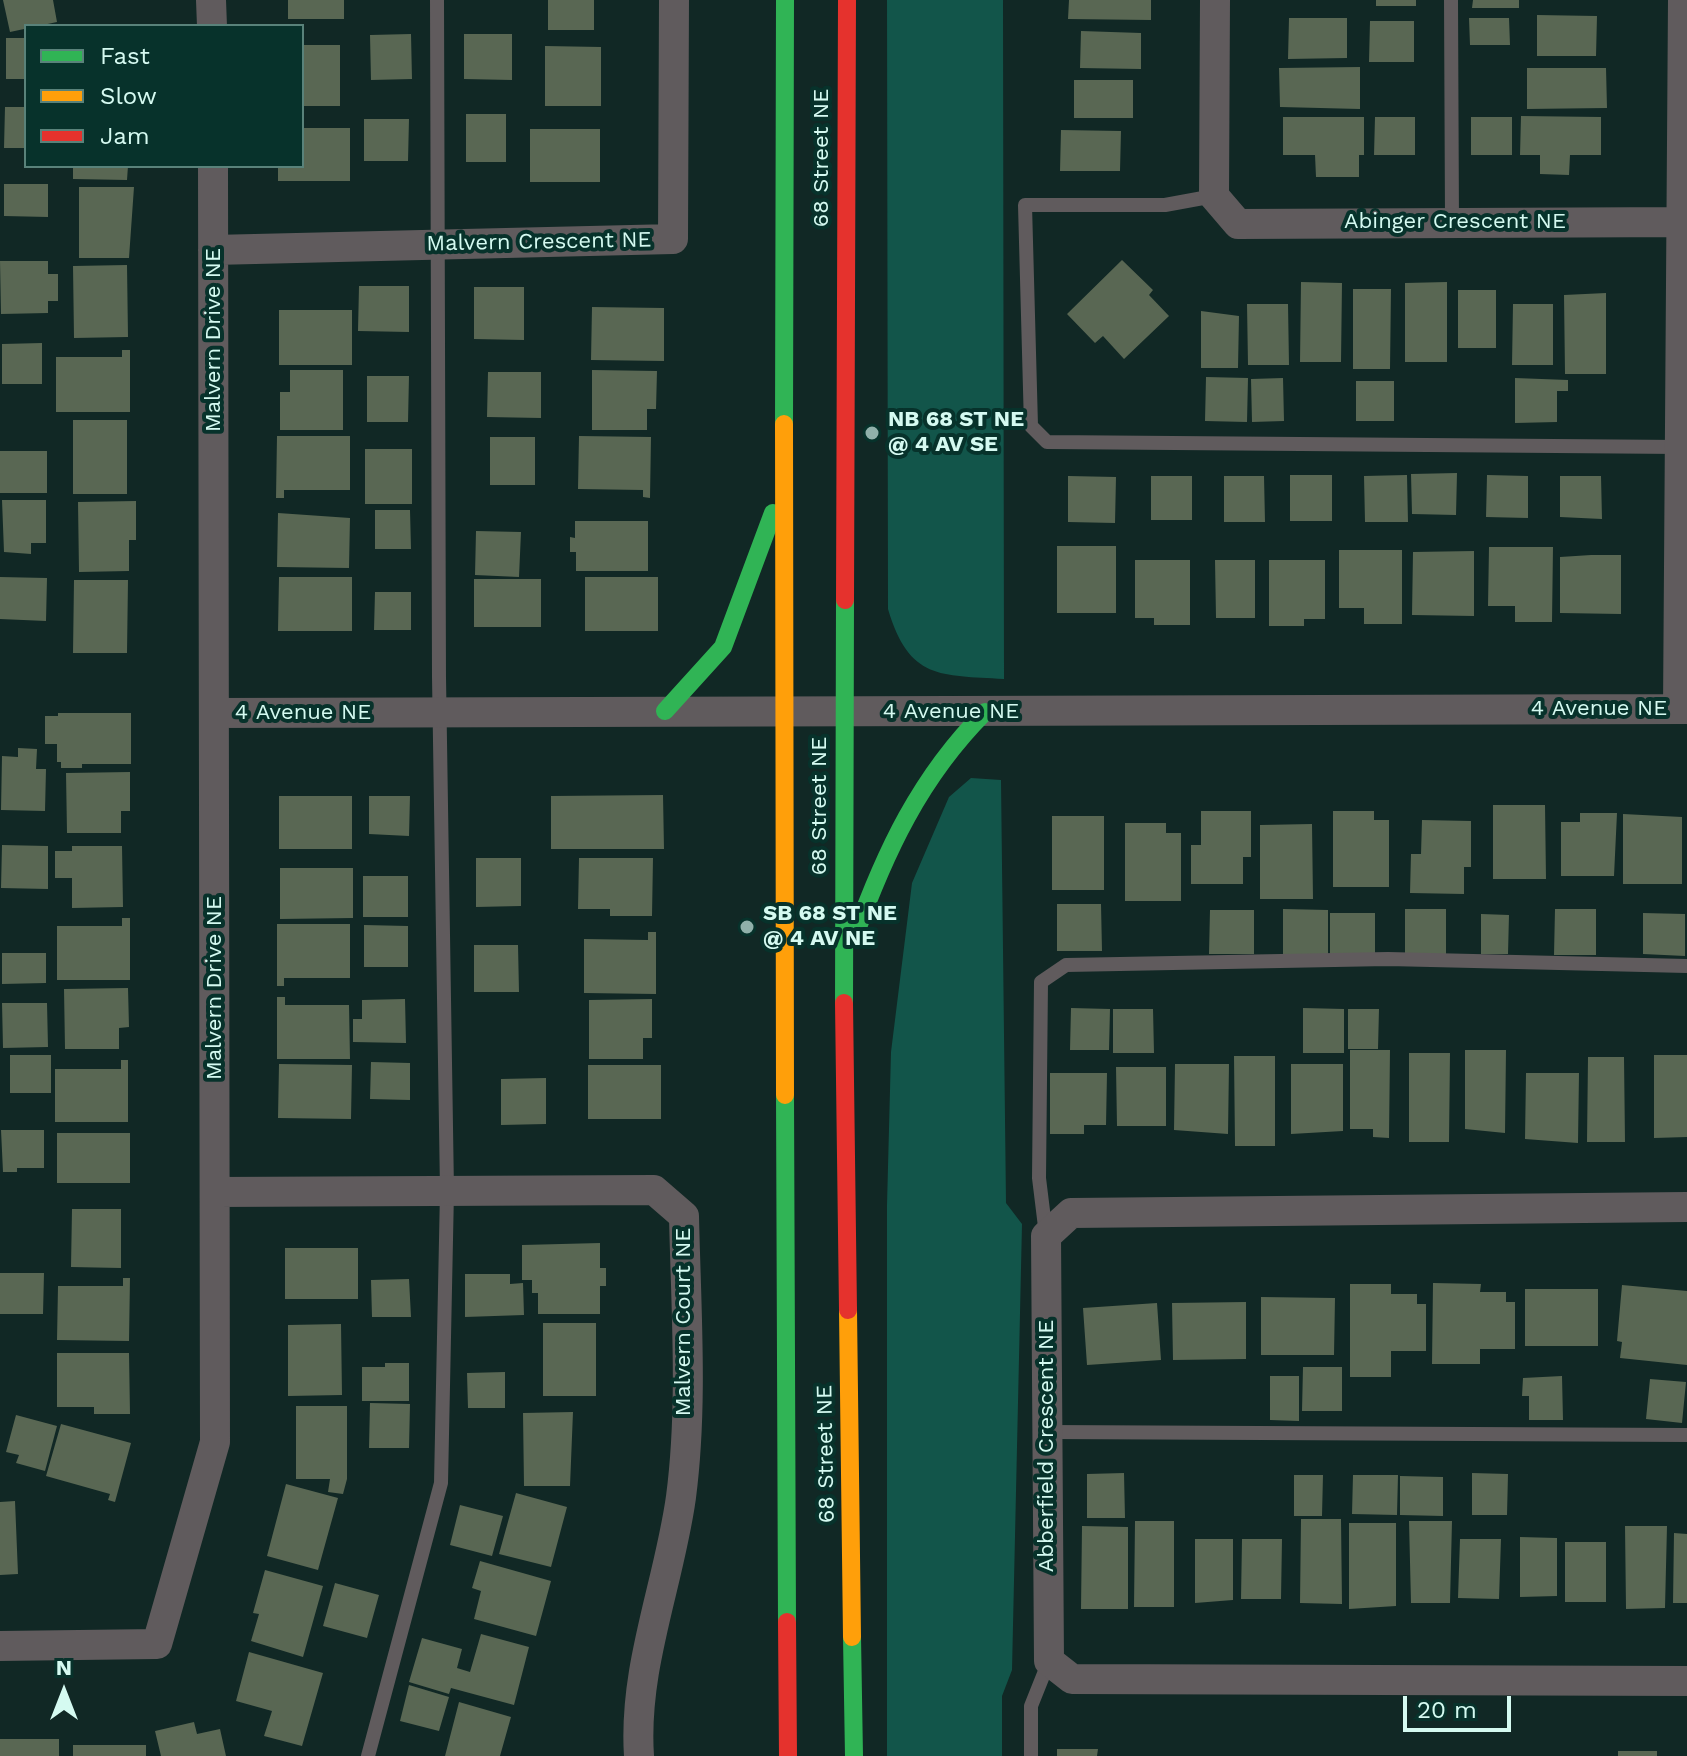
<!DOCTYPE html>
<html>
<head>
<meta charset="utf-8">
<style>
  body { margin:0 }
  #map { position:relative; width:1687px; height:1756px; overflow:hidden; background:#112825; font-family:"Work Sans",sans-serif }
  canvas { display:block }
  .legend { position:absolute; left:24px; top:24px; width:280px; height:144px; box-sizing:border-box; background:#07322b; border:2px solid #59827a; margin:0; padding:10px 14px; list-style:none; font-size:24px; color:#d5faf1 }
  .legend li { display:flex; align-items:center; gap:16px; height:40px }
  .legend b { width:40px; border:2px solid #59827a }
  .north { position:absolute; left:24px; top:1652px; width:80px; height:80px; -webkit-text-stroke:6px #07322b; paint-order:stroke; rotate:0deg; font-size:22px; font-weight:700; line-height:32px; text-align:center; color:#d5faf1 }
  .north::after { content:''; display:block; margin:auto; width:28px; height:36px; background:#d5faf1; clip-path:polygon(50% 0,100% 100%,50% 72%,0 100%) }
  .scale { position:absolute; left:1403px; top:1696px; width:108px; height:36px; box-sizing:border-box; border:4px solid #d5faf1; border-top:0; padding-left:10px; font-size:24px; line-height:28px; white-space:nowrap; color:#d5faf1; -webkit-text-stroke:6px #07322b; paint-order:stroke }
</style>
</head>
<body>
<div id="map">
<canvas width="1687" height="1756"></canvas>
<ul class="legend">
<li><b style="height:10px;background:#30b455"></b>Fast</li>
<li><b style="height:10px;background:#ff9f0a"></b>Slow</li>
<li><b style="height:10px;background:#e5322d"></b>Jam</li>
</ul>
<div class="north">N</div>
<div class="scale">20 m</div>
</div>
<script>
const c = document.querySelector('canvas').getContext('2d');
c.lineJoin = 'round';
function paint(path, color) { c.fillStyle = color; c.fill(path, 'evenodd'); }
function strokePath(path, color, width, dash) { c.strokeStyle = color; c.lineWidth = width; c.lineCap = dash ? 'butt' : 'round'; c.setLineDash(dash || []); c.stroke(path); }
function write(font, color, halo, rows, align = 'center') {
  c.font = font + ' "Work Sans",sans-serif'; c.lineWidth = 8; c.setLineDash([]); c.textBaseline = 'middle'; c.strokeStyle = halo; c.fillStyle = color; for (const [text, x, y, turn = 0] of rows) {
    c.save(); c.translate(x, y); c.rotate((+turn || 0) * Math.PI / 180); c.textAlign = isNaN(turn) ? turn : align; if (halo) c.strokeText(text, 0, 0); c.fillText(text, 0, 0); c.restore();
  }
}
paint(new Path2D(`
  M887,0H1003L1004,679C940,675 909,680 888,609Z
  M971,778L1001,780L1006,1203L1022,1224L1012,1670L1002,1696V1756H887V1205L891,1052L912,883L949,797Z`), '#12554a');
paint(new Path2D(`
  M3,0H53L57,22L10,32Z
  M288,0H344V19H288Z
  M548,0H594V30H548Z
  M1069,0H1151V20L1068,19Z
  M1376,0H1416V6H1376Z
  M1473,0H1519V8H1472Z
  M1537,15L1597,16L1596,56H1537Z
  M1289,18H1347V58L1288,59Z
  M1469,18H1509L1510,45H1470Z
  M1370,21H1414V62H1369Z
  M1081,31L1141,33V69L1080,68Z
  M411,34L412,79L371,80L370,35Z
  M464,34H512V80L464,79Z
  M6,38H26V79H6Z
  M302,45H340V106H302Z
  M545,46L601,47V106H545Z
  M1360,67V109L1280,107L1279,68Z
  M1527,68H1606L1607,108L1527,109Z
  M1074,80H1133V118H1074Z
  M5,107H26V148H4Z
  M466,114H506V162H466Z
  M1521,116L1601,117V155H1570L1569,175L1540,174V155H1520Z
  M1283,117H1364V155H1359V177H1316L1315,155H1283Z
  M1375,117H1415V155H1374Z
  M1471,117H1512V155H1471Z
  M364,119H409L408,161H364Z
  M302,128H350V181H278V166H302Z
  M530,129H600V182H530Z
  M1061,130L1121,131L1120,171H1060Z
  M73,166H128L127,180L73,179Z
  M4,184H48V217L4,216Z
  M79,187H134L129,258H79Z
  M1122,260L1153,290L1149,295L1169,316L1124,359L1103,336L1095,343L1067,314Z
  M0,261H48V274H58V301H48V313L1,314Z
  M127,265L128,337L74,338L73,266Z
  M1301,282L1342,283L1341,362H1300Z
  M1447,282V362H1405V283Z
  M359,286H409V332L358,331Z
  M474,287H524V340L474,339Z
  M1353,289H1391L1390,369H1353Z
  M1458,290H1496V348H1458Z
  M1606,293V374H1565L1564,295Z
  M1247,304H1288L1289,365H1248Z
  M1513,304H1553V365H1512Z
  M592,307L664,308V361L591,360Z
  M279,310H352V365H279Z
  M1201,311L1239,316L1238,368H1201Z
  M42,343V384H2V344Z
  M122,350H130V412H56V357H122Z
  M290,370H343V430H280V392H290Z
  M592,370L657,371L656,409H647V430H592Z
  M488,372H541V418L487,417Z
  M367,376H409L408,422H367Z
  M1206,377L1248,378L1247,422L1205,421Z
  M1283,378L1284,421L1252,422L1251,379Z
  M1515,378L1568,380V391H1557V422L1515,423Z
  M1356,381H1394V421H1356Z
  M73,420H127V494H73Z
  M277,436H350V490H284V498H276Z
  M579,436L651,437L650,498L643,497V490L578,489Z
  M490,437H535V485H490Z
  M365,449H412V504H365Z
  M0,451H47V493H0Z
  M1457,473L1456,515L1412,514L1411,474Z
  M1290,475H1332V521H1290Z
  M1407,475L1408,522H1365L1364,476Z
  M1487,475L1528,476V518L1486,517Z
  M1068,476L1116,477L1115,523L1068,522Z
  M1151,476H1192V520H1151Z
  M1224,476H1264L1265,522H1224Z
  M1560,476H1601L1602,519L1560,517Z
  M2,500H46V543H31V554L4,552Z
  M136,501V540H129V571L79,572L78,502Z
  M375,510H410L411,549H375Z
  M278,513L350,518L349,568L277,567Z
  M575,521H648V571H576V552H570V537L575,538Z
  M476,531L521,532L519,577L475,575Z
  M1057,546H1116V613H1057Z
  M1489,547H1553L1552,622H1515V606H1488Z
  M1339,550H1402V624H1364V608H1339Z
  M1474,551V616L1412,615L1413,552Z
  M1591,555H1621V614L1560,613V557Z
  M1135,560H1190V625H1154V618H1135Z
  M1215,560H1255V618H1216Z
  M1269,560H1325V619H1304V626H1269Z
  M0,577L47,578L46,621L0,619Z
  M279,577H352V631H278Z
  M585,577H658V631H585Z
  M474,579H541V627H474Z
  M74,580H128L127,653H73Z
  M375,592H411V630H374Z
  M58,713H131V764H82V768H61V762H57V744H45V716H58Z
  M18,748L37,749L36,769H46L45,811L1,810L2,756L18,757Z
  M130,772V811H121V833H67L66,773Z
  M663,795L664,849H551V796Z
  M279,796H352V849H279Z
  M369,796H410L409,836L369,834Z
  M1493,805H1545L1546,879H1493Z
  M1201,811H1251V857H1243V884H1191V845H1201Z
  M1333,811H1374V820H1389V887H1333Z
  M1580,813H1617L1614,876H1561V822H1580Z
  M1623,814L1682,817V884H1623Z
  M1052,816H1104V890H1052Z
  M1422,820L1471,821V867H1464V894L1410,893L1411,854H1421Z
  M1125,823H1166V833H1181V901H1125Z
  M1312,824L1313,899H1260V825Z
  M2,845L48,846V889L1,888Z
  M72,846H122L123,907L72,908V878H55V851H72Z
  M476,858H521V906L476,907Z
  M579,858H653L652,916H610V909H578Z
  M280,868H353V918L280,919Z
  M363,876H408V917H363Z
  M1057,904H1101L1102,951H1057Z
  M1283,909L1328,910V954H1283Z
  M1405,909H1446V954H1405Z
  M1555,909H1596V955H1554Z
  M1210,910H1254V954H1209Z
  M1330,913H1375V954H1330Z
  M1643,913L1685,914V956L1643,954Z
  M1481,914L1509,915L1508,954H1481Z
  M122,918H130V980H57V926H122Z
  M277,924H350V978H284V986H277Z
  M364,925L408,926V967H364Z
  M648,932H656V994L584,993V939L648,940Z
  M474,945H518L519,992H474Z
  M2,953H46V983L2,984Z
  M128,988L129,1027L119,1028V1049H65L64,989Z
  M277,997H285V1005H349L350,1059H277Z
  M405,999L406,1043L353,1042V1019H362V1000Z
  M652,999V1038H643V1059H589V1000Z
  M2,1003H47L48,1047L3,1048Z
  M1071,1008L1110,1009L1109,1050H1070Z
  M1303,1008L1344,1009V1053H1303Z
  M1113,1009H1153L1154,1053H1113Z
  M1348,1009H1379L1378,1049H1348Z
  M1350,1050H1390L1389,1138L1373,1137V1129H1350Z
  M1465,1050H1506L1505,1133L1465,1129Z
  M1409,1053H1450L1449,1142H1409Z
  M10,1055H51V1093H10Z
  M1654,1055H1687V1137L1654,1138Z
  M1234,1056H1275V1146H1235Z
  M1588,1057H1624L1625,1142H1587Z
  M121,1060H128V1122H55V1069H121Z
  M371,1062L410,1063V1100L370,1099Z
  M279,1064L352,1065L351,1119L278,1118Z
  M1175,1064H1229L1228,1134L1174,1130Z
  M1291,1064H1343V1131L1291,1134Z
  M588,1065H661V1119H588Z
  M1116,1067H1166V1126H1117Z
  M1050,1073H1107L1106,1125H1084V1134H1050Z
  M1526,1073H1579L1578,1143L1525,1139Z
  M546,1078V1124L501,1125V1079Z
  M1,1130H44V1168H17V1172H3Z
  M57,1133H130V1183H57Z
  M72,1209H121V1268L71,1267Z
  M600,1243V1268H606V1286H600V1314H538V1293H532V1280H522V1245Z
  M285,1248H358V1299H285Z
  M0,1273H44L43,1314H0Z
  M465,1274H510V1284L523,1283L524,1315L465,1317Z
  M123,1278H130L129,1341L57,1340L58,1286H123Z
  M409,1279L411,1317H372L371,1280Z
  M1433,1283L1481,1284L1480,1292H1506V1302H1515V1349H1480V1364H1432Z
  M1350,1284H1391V1294H1417V1304H1426V1351H1391V1377H1350Z
  M1622,1285L1687,1291V1365L1620,1358L1622,1342L1617,1341Z
  M1525,1289H1598V1346H1525Z
  M1261,1297L1335,1298L1334,1355H1261Z
  M1246,1302V1359L1173,1360L1172,1303Z
  M1157,1303L1161,1360L1087,1365L1083,1308Z
  M543,1323H596V1396H543Z
  M341,1324L342,1395L288,1396V1325Z
  M57,1353H129L130,1414H94V1407H57Z
  M385,1363H409V1401H362V1367H385Z
  M1303,1367H1342V1411H1302Z
  M505,1372V1408H468L467,1373Z
  M1270,1376H1299V1421L1270,1420Z
  M1562,1376L1563,1420H1529V1396H1522L1523,1378Z
  M1650,1379L1686,1382L1682,1423L1646,1419Z
  M370,1403L410,1404L409,1448H369Z
  M296,1406H347V1479L343,1494L328,1492L330,1479H296Z
  M573,1412L570,1486H524L523,1413Z
  M16,1415L57,1426L45,1471L16,1463L19,1455L6,1452Z
  M61,1424L131,1443L115,1502L108,1500L110,1494L46,1476Z
  M1124,1473L1125,1518H1087V1474Z
  M1472,1473L1508,1474L1507,1515H1472Z
  M1294,1475H1323L1322,1516H1294Z
  M1353,1475H1398L1397,1515L1352,1514Z
  M1400,1476L1443,1477V1516L1400,1515Z
  M286,1484L338,1498L318,1570L267,1556Z
  M516,1493L567,1507L551,1567L499,1554Z
  M15,1501L18,1574L0,1575V1502Z
  M460,1505L503,1516L492,1556L450,1545Z
  M1301,1519H1341L1342,1604L1300,1603Z
  M1135,1521H1174V1607H1134Z
  M1409,1521H1452L1450,1603H1411Z
  M1349,1523H1396V1606L1349,1609Z
  M1082,1526L1128,1527V1609H1081Z
  M1625,1526H1667L1665,1608L1626,1609Z
  M1674,1533L1687,1534V1603H1673Z
  M1520,1537L1557,1538V1596L1520,1597Z
  M1195,1539H1233V1600L1195,1603Z
  M1242,1539H1282L1281,1599H1241Z
  M1460,1539H1501L1499,1599L1458,1598Z
  M1565,1542H1606V1602H1565Z
  M480,1561L551,1581L536,1636L474,1619L481,1591L472,1588Z
  M265,1570L323,1586L303,1657L251,1641L259,1614L253,1613Z
  M335,1583L379,1595L367,1638L323,1626Z
  M481,1634L529,1647L514,1705L451,1688L449,1694L409,1682L422,1638L462,1649L457,1668L470,1672Z
  M249,1652L323,1673L302,1746L264,1736L272,1711L236,1701Z
  M409,1685L449,1697L439,1731L400,1721Z
  M459,1702L511,1717L500,1756H445Z
  M194,1722L197,1734L220,1729L226,1756H161L155,1731Z
  M0,1739H59V1756H0Z
  M73,1745H146V1756H73Z
  M1057,1749H1098L1097,1756H1057Z
  M1618,1751H1657V1756H1618Z`), '#596753');
strokePath(new Path2D(`
  M1451,0L1452,221
  M1214,196L1165,205H1025L1031,426L1047,442L1681,447
  M1046,1235L1039,1178L1041,982L1066,965L1388,959L1687,966
  M1047,1432L1687,1435
  M368,1756L441,1483L447,1191L439,677L437,0
  M1031,1756V1706L1049,1661`), '#605b5d', 14);
strokePath(new Path2D(`
  M211,0L212,26
  M1215,0L1214,196L1238,224L1687,222
  M213,250L673,239L674,0
  M1678,708L1683,0
  M215,713L1687,709
  M216,1192L654,1190L684,1216C686,1309 693,1405 681,1497C669,1584 633,1667 639,1756
  M1687,1207L1071,1213L1046,1236L1049,1661L1072,1679L1687,1681
  M0,1646L157,1644L215,1442L213,166`), '#605b5d', 30);
strokePath(new Path2D(`
  M784,424L785,0
  M665,711L723,647L773,513
  M854,938C885,852 920,777 985,712
  M844,1003L845,600
  M785,1095L787,1622
  M852,1637L854,1756`), '#30b455', 18);
strokePath(new Path2D(`
  M784,424L785,1095
  M848,1310L852,1637`), '#ff9f0a', 18);
strokePath(new Path2D(`
  M845,600L847,0
  M844,1003L848,1310
  M787,1622L788,1756`), '#e5322d', 18);
for (const [x, y, r, color] of [
  [872,433,8,"#90b0aa"],
  [747,927,8,"#90b0aa"]
]) { const dot = new Path2D(); dot.arc(x, y, r, 0, 2 * Math.PI); c.fillStyle = color; c.fill(dot); strokePath(dot, '#07322b', 3); }
write('22px', '#d5faf1', '#07322b', [
  ["68 Street NE",822,158,-90],
  ["Abinger Crescent NE",1455,222],
  ["Malvern Crescent NE",539,242,-1],
  ["Malvern Drive NE",214,340,-90],
  ["4 Avenue NE",1599,709],
  ["4 Avenue NE",951,712],
  ["4 Avenue NE",303,713],
  ["68 Street NE",820,806,-90],
  ["Malvern Drive NE",215,988,-90],
  ["Malvern Court NE",684,1322,-90],
  ["Abberfield Crescent NE",1047,1446,-90],
  ["68 Street NE",826,1454,-91]
]);
write('bold 22px', '#d5faf1', '#07322b', [
  ["NB 68 ST NE",888,420],
  ["@ 4 AV SE",888,445],
  ["SB 68 ST NE",763,914],
  ["@ 4 AV NE",763,939]
], 'left');
</script>
</body>
</html>
